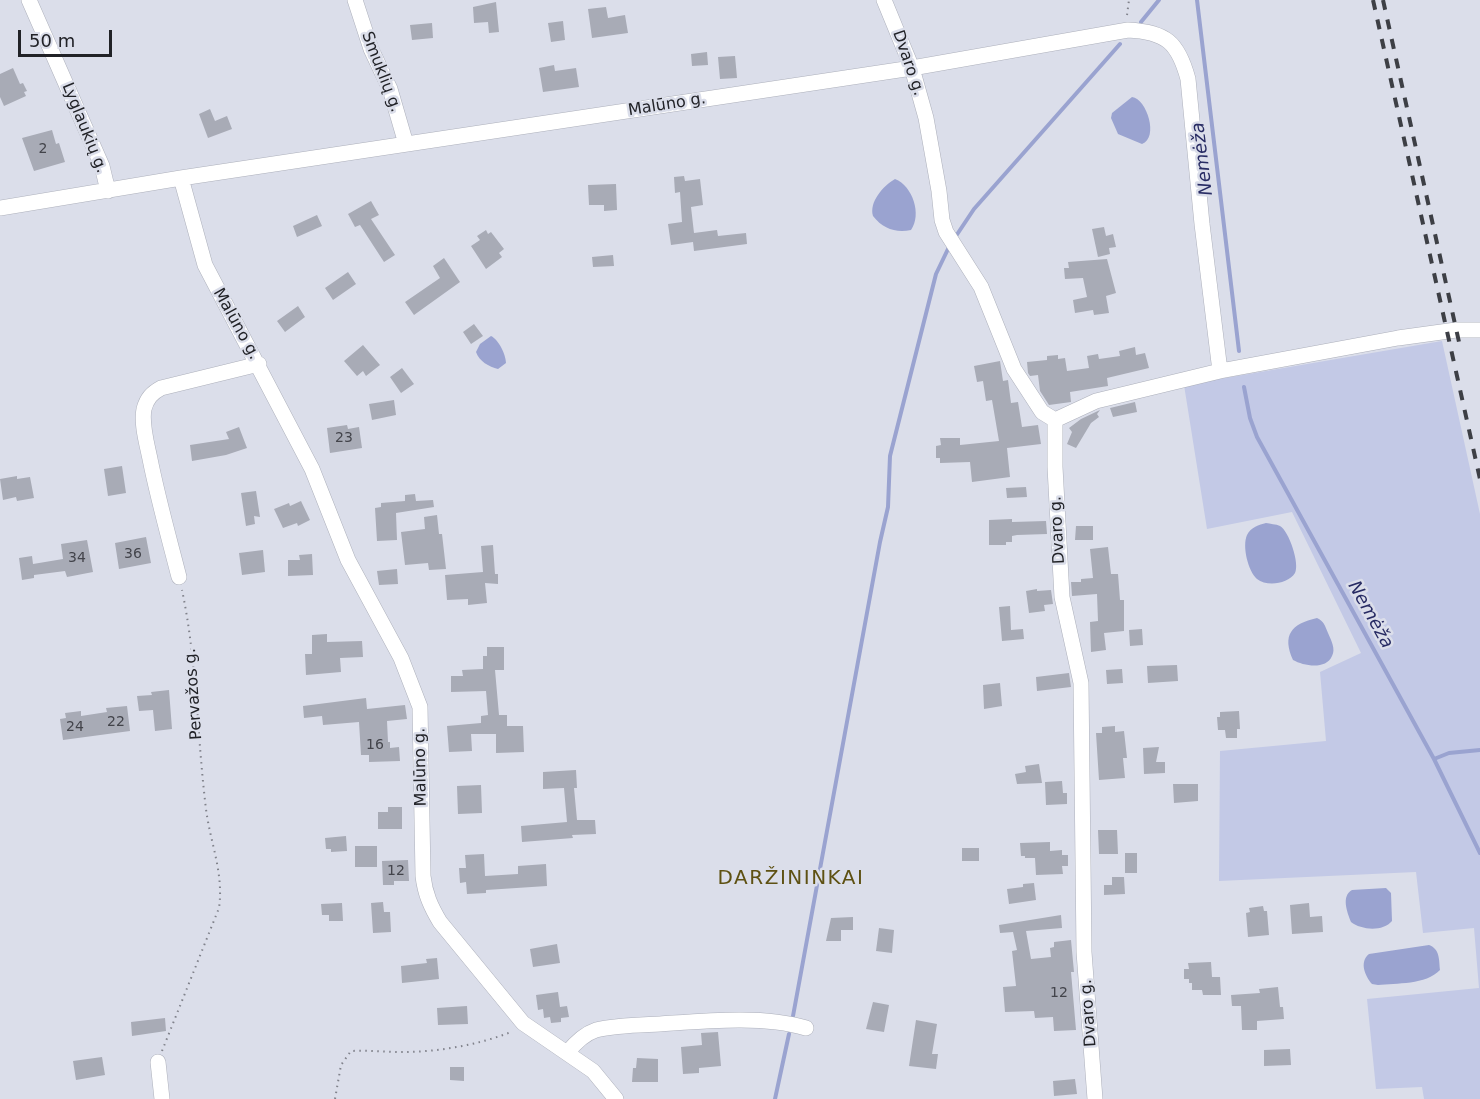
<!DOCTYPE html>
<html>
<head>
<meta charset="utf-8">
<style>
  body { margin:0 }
  #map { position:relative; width:1480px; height:1099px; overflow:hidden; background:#dbdeea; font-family:"DejaVu Sans",sans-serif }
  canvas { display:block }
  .scale { position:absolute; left:18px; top:30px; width:94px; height:27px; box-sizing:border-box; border:3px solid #212227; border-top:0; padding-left:8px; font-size:18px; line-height:21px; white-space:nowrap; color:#212227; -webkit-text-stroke:4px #dbdeea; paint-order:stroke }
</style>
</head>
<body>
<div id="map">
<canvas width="1480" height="1099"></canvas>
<div class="scale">50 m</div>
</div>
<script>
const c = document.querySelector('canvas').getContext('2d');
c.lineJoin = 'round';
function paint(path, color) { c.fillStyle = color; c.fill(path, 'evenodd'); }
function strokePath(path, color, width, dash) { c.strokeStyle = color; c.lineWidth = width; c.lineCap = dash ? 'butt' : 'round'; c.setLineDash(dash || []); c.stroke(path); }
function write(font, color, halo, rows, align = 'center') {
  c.font = font + ' "DejaVu Sans",sans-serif'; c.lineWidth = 5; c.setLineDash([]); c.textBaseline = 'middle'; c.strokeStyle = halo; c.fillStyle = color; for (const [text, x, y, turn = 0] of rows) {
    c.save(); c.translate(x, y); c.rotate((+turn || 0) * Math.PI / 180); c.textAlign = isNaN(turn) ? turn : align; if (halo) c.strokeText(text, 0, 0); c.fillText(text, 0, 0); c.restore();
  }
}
paint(new Path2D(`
  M1442,341L1480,514V1099H1424L1422,1087L1376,1089L1367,999L1479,988L1474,928L1423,933L1416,872L1219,881L1220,751L1326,741L1320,672L1361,653L1292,512L1207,529L1184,385Z`), '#c3c9e6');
paint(new Path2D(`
  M1132,97C1147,99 1159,138 1142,144L1118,134L1111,118L1112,113Z
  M895,179C913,186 922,215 911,230C896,233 883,229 873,216C869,202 883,186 895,179Z
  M491,336C499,340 506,355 506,363L498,369C489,367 479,361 476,352L480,344Z
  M1266,523C1270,524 1276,524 1280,526C1289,531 1300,564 1295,573C1288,584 1267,587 1257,579C1248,571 1242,546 1247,535C1251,527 1259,525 1266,523Z
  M1317,618C1324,621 1325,626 1328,633C1331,640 1336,649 1332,656C1326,670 1304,666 1293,660C1282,635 1291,624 1317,618Z
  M1386,888L1391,893L1392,921C1383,932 1361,930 1351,922C1347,912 1341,896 1352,890Z
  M1429,945C1440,949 1439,960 1440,970C1426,985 1396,983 1378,985L1372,984C1365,976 1359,962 1369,954Z`), '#9aa3d0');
strokePath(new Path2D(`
  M1197,0L1239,351
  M1141,22L1159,0
  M956,236L974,209L1120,44
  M1244,387L1250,418L1257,437L1434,759L1480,853
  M1434,759L1449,753L1480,750
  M793,1016L880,542L888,507L890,456L936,274L948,249
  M775,1099L789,1034`), '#9aa3d0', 4);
paint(new Path2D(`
  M496,2L499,32L489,33L488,22L474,23L473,7Z
  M606,7L608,18L625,15L628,33L592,38L588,9Z
  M563,21L565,40L551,42L548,23Z
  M432,23L433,38L412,40L410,25Z
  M707,52L708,65L692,66L691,54Z
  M735,56L737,78L720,79L718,57Z
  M554,65L555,71L576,68L579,87L543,92L539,68Z
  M13,68L20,84L23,83L27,91L24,92L26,96L4,106L0,97V74Z
  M210,109L215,121L227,116L232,129L208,138L199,114Z
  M52,130L56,144L59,143L65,162L34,171L22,138Z
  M684,176L685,181L700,179L703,205L691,207L694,233L717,230L718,236L746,233L747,244L694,251L693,242L671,245L668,224L682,222L680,192L675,193L674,177Z
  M616,184L617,210L604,211V205H589L588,185Z
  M371,201L379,215L371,219L395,255L384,262L360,225L355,227L348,214Z
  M317,215L322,226L297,237L293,226Z
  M1104,227L1106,236L1113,234L1116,247L1109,248L1110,254L1098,257L1092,229Z
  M486,230L488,234L491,232L504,249L499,253L502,257L486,269L471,246L480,240L477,236Z
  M613,255L614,266L593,267L592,257Z
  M444,258L460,282L414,315L405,302L440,278L433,266Z
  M1107,259L1116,293L1106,296L1109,313L1094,315L1093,310L1075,313L1073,300L1087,297L1083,278L1065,279L1064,268H1069L1068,262Z
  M348,272L356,284L333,300L325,288Z
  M298,306L305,317L285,332L277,321Z
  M474,324L483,336L471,344L463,332Z
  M363,345L380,365L366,376L363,371L357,376L344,361Z
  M1135,347L1136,355L1145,353L1149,368L1107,378L1108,386L1070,392L1071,402L1049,405L1040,391L1038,375L1030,376L1028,373L1027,362L1047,360V356L1058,355V359L1065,358L1067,371L1089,368L1087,356L1098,354L1099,359L1120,356L1119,351Z
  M1000,361L1003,381L1008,380L1011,403L1018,402L1022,427L1038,425L1041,444L1007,448L1010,477L972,482L970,462L940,463V458H936V446L941,445L940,438H960V445L999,441L992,400L986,401L983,381L977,382L974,366Z
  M402,368L414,384L401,393L390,377Z
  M394,400L396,415L372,420L369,404Z
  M1135,402L1137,412L1113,417L1110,408Z
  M1100,410L1097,414L1099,417L1091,423L1076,448L1067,444L1072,432L1069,428L1081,419Z
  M347,425L348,429L359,427L362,448L330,453L327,428Z
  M239,427L247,448L226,455L192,461L190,445L229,439L226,432Z
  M122,466L126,493L108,496L104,469Z
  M17,476V479L30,477L34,498L17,501L16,497L3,500L0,479Z
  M1026,487L1027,497L1007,498L1006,488Z
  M256,491L260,517L254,516L255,524L246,526L241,493Z
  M415,494L416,501L433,500L434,507L396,513L397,540L377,541L375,508L381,507V503L405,501V495Z
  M301,501L310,520L298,526L297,523L283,528L274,509L289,503L290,506Z
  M437,515L439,534H442L446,569L429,570L428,563L405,565L401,532L425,529L424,517Z
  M1012,519V522L1046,521L1047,534L1017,535L1012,536V542H1006V545H989V520Z
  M1076,526H1093V540H1075Z
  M146,537L151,563L119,569L115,543Z
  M87,540L93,572L67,577L65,571L34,575V578L22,580L19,558L32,556L33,564L63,559L61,544Z
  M493,545L495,574H498V584L485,583L487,603L468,605V599L447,600L445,575L483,572L481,546Z
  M1108,547L1111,574H1118L1120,600H1124V631L1104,633L1106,650L1091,652L1090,622L1098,621L1097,594L1072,596L1071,582H1081V579L1093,578L1090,549Z
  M263,550L265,572L242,575L239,553Z
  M312,554L313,575L288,576V560H300L299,555Z
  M397,569L398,584L379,585L377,571Z
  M1037,589V591L1051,590L1053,604L1044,605L1045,611L1029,613L1026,591Z
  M1010,606L1011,630L1023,629L1024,639L1002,641L999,607Z
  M1142,629L1143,645L1130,646L1129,630Z
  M327,634V642L362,641L363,657L340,658L341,672L306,675L305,654H312V635Z
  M487,647H504V670H495L499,715H507V726H523L524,752L496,753V734H471L472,751L449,752L447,726L481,723V716L488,715L486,691L451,692V676H463L462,670L483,669V656H487Z
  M1177,665L1178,681L1148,683L1147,666Z
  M1122,669L1123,683L1107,684L1106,670Z
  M1069,673L1071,687L1037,691L1036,677Z
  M1000,683L1002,706L984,709L983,685Z
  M169,690L172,729L155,731L153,710L139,711L137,696L152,695L151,692Z
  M366,698L367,709L405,705L407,719L387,721L388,742H390V748L399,747L400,761L369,762V755H361L359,722L323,725L322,716L304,718L303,706Z
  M127,706L130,731L63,740L60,719L66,718L65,713L81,711V716L107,712L106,708Z
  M1239,711L1240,729H1237V738H1226L1225,730H1218L1217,717H1220V712Z
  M1115,726V732L1124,731L1127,758H1123L1125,778L1099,780L1096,733H1102V727Z
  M1159,747L1156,762H1165V773L1144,774L1143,748Z
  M1039,764L1042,783L1017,784L1015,774L1026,772L1025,766Z
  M576,770L577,788H574L577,820H595L596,834L572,835L573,838L522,842L521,826L567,822L564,788L543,789V772Z
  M1062,781L1063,793H1067V804L1046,805L1045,782Z
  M1173,784H1198V801L1174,803Z
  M481,785L482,813L458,814L457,786Z
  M388,807H402V829H378V812H388Z
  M1098,830H1117L1118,854H1099Z
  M346,836L347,851L331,852V849H326L325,838Z
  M1050,842V851L1062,850V855H1068V866H1062L1063,874L1036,875L1035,858H1025V856H1021L1020,843Z
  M355,846H377V867H355Z
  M962,848H979V861H962Z
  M1125,853H1137V873H1125Z
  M484,854L485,876L518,874V866L546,864L547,886L486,890V893L467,894L466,882L460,883L459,868H466L465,855Z
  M408,860L409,881H394V885H383L382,861Z
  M1112,877H1124L1125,894L1104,895V885H1112Z
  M1034,883L1036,900L1009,904L1007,889L1023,887V884Z
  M383,902L384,912H390L391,932L373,933L371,903Z
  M342,903L343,921H329V915H322L321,904Z
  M1309,903L1310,917L1322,916L1323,932L1292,934L1290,905Z
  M1263,906L1264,911H1267L1269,935L1248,937L1246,913L1250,912L1249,908Z
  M1061,915L1062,928L1026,931L1031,959L1051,957L1050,948L1054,947V942L1071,940L1074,972H1071L1076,1030L1054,1031L1053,1017L1035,1018L1034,1011L1005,1012L1003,987L1016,986L1012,951L1017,950L1013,932L1000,933L999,925Z
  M853,917V930H841V941H826L831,918Z
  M879,928L894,930L892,953L876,951Z
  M557,944L560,963L533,967L530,949Z
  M437,958L439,979L402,983L401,966L427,963L426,959Z
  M1211,962L1212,977H1220L1221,995H1203L1202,990H1192V983H1189V979H1184V969H1189L1188,963Z
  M1278,987L1280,1007H1283L1284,1019L1257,1021V1030H1242L1241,1006H1232L1231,995L1260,993L1259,989Z
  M558,992L560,1007L567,1006L569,1017L561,1018V1022L551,1023L550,1017L544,1018L543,1009L538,1010L536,995Z
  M873,1002L889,1005L884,1032L866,1029Z
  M467,1006L468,1024L438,1025L437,1008Z
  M165,1018L166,1031L132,1036L131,1022Z
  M916,1020L937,1024L932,1054H938L936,1069L909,1066Z
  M718,1032L721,1066L699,1068V1073L683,1074L681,1047L702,1045L701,1033Z
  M1290,1049L1291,1065L1264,1066V1050Z
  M102,1057L105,1075L76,1080L73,1061Z
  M637,1058L658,1059V1082H632L633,1068H636Z
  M450,1067H464V1081L450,1080Z
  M1075,1079L1077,1094L1054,1096L1053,1081Z`), '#a8abb6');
const minor = new Path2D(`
  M29,0L102,166L108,191
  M355,0L371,49L390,89L406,144
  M884,0L912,68L926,118L939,191L942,220L946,232L981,287L1014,369L1042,412L1055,420
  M181,178L205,265L312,469L348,560L401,658L420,707L423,876C425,894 431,907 440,922L523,1023L593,1071L616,1099
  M0,208L181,178L912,68L1128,30C1166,32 1178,42 1188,79L1202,224L1220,371
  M1055,420V467L1062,597L1081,683L1084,952L1095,1099
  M1055,420L1096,401L1220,371L1398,338L1456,330H1480
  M179,577C169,538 158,499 150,459C147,444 141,424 144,409C147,398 152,393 161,388L259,364
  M567,1053C575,1043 584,1034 596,1030C616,1025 639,1025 660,1024C704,1021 763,1015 806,1028
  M158,1062L162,1099`);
strokePath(minor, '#adb0bb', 16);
strokePath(new Path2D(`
  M1127,15L1129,0
  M162,1051L219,908C224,873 210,842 206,809C197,736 197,661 182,590
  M335,1099L341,1065L351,1051C369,1050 385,1052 402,1052C438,1052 478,1045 511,1032`), '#80828b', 2, [1.5, 4.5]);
strokePath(minor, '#fff', 15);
strokePath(new Path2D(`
  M1373,0L1480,479
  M1383,0L1459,342`), '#3d3f45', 4, [10, 10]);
write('14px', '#43444b', null, [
  ["2",43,149],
  ["23",344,438],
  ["36",133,554],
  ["34",77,558],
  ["22",116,722],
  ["24",75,727],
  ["16",375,745],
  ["12",396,871],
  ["12",1059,993]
]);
write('16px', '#212227', '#dbdeea', [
  ["Dvaro g.",908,63,71],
  ["Smuklių g.",381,72,69],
  ["Malūno g.",667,105,-9],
  ["Lyglaukių g.",84,128,68],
  ["Malūno g.",236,324,61],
  ["Dvaro g.",1058,530,-93],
  ["Pervažos g.",194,694,-94],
  ["Malūno g.",421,767,-91],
  ["Dvaro g.",1089,1013,-94]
]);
write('italic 18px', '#282c64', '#dbdeea', [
  ["Nemėža",1203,159,-97],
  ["Nemėža",1370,615,61]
]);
c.letterSpacing = '1.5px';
write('20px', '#5e5113', '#dbdeea', [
  ["DARŽININKAI",791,879]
]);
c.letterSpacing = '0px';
</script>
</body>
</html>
